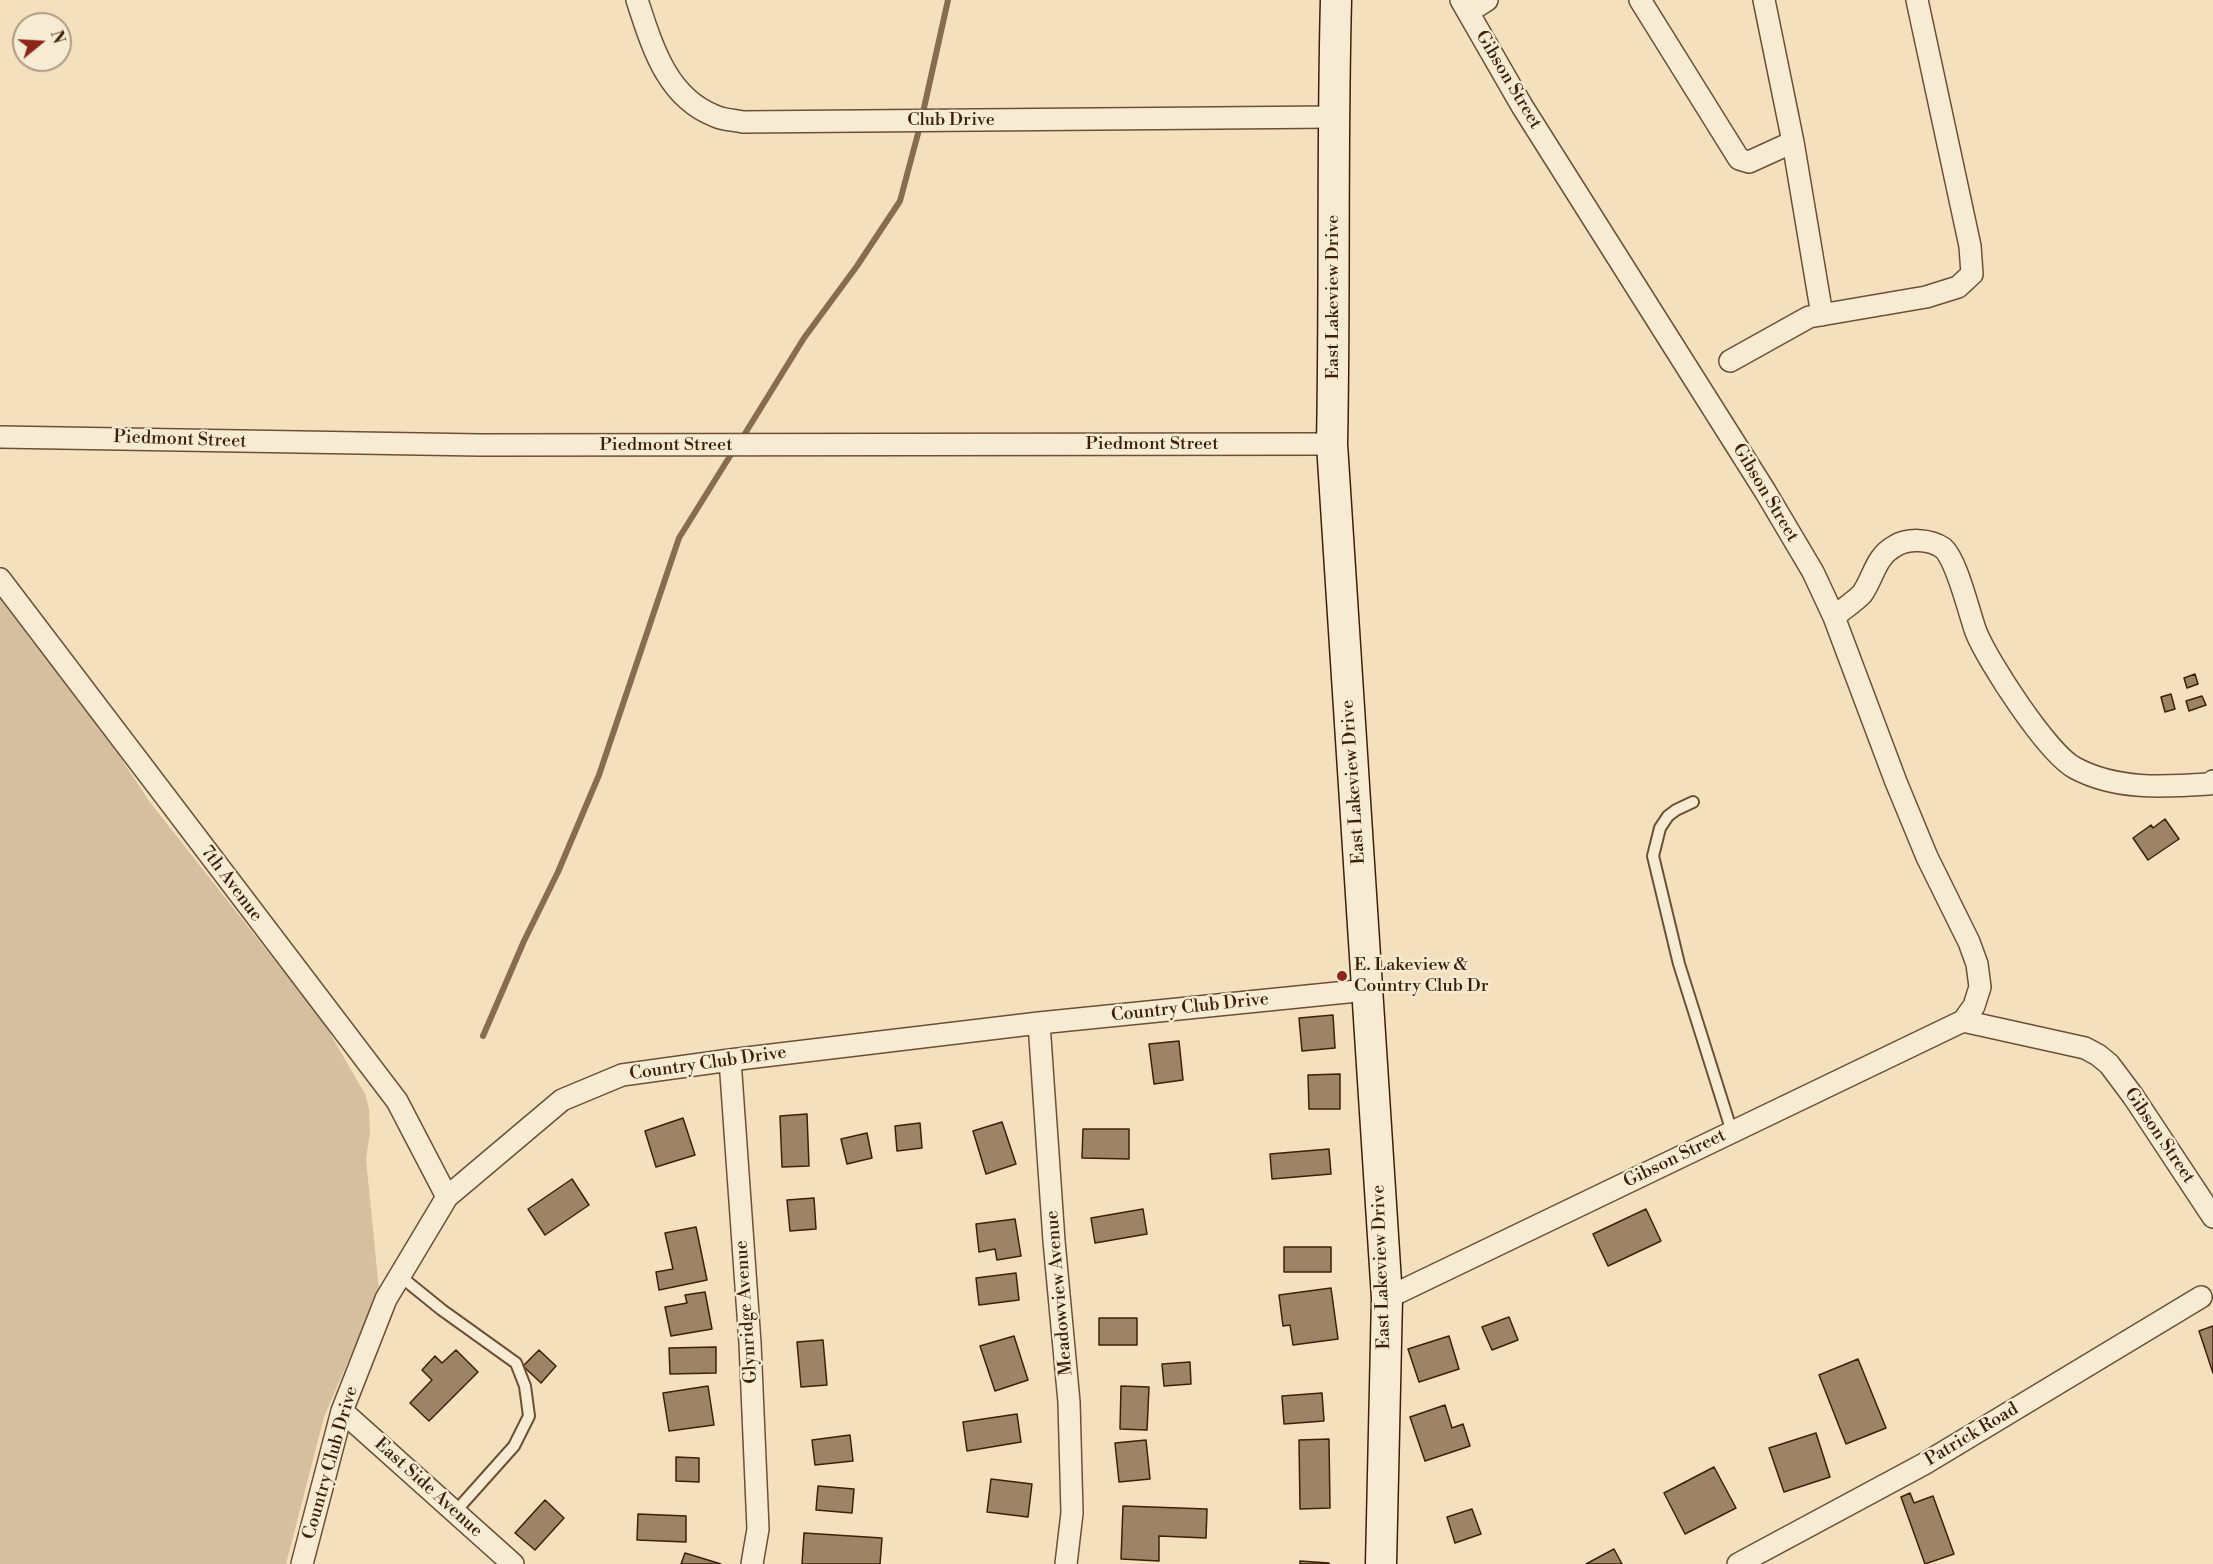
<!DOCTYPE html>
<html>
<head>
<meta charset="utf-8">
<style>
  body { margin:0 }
  #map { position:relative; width:2213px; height:1564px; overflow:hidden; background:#f5e0bd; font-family:"Libre Bodoni",serif }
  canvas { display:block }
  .north { position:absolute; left:12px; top:12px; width:60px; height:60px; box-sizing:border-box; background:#f8ebd4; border:2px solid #ae9a82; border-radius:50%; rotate:72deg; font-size:16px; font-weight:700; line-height:24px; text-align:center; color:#3e2007 }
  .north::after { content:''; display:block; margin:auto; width:21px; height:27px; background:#8f2418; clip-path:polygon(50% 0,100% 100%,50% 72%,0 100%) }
</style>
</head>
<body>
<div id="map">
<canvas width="2213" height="1564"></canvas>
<div class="north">N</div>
</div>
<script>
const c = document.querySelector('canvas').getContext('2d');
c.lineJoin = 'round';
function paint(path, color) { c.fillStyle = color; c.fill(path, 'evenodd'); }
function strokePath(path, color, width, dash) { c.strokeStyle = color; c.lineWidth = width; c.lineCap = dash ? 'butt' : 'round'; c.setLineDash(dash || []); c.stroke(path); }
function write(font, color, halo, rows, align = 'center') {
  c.font = font + ' "Libre Bodoni",serif'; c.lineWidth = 4.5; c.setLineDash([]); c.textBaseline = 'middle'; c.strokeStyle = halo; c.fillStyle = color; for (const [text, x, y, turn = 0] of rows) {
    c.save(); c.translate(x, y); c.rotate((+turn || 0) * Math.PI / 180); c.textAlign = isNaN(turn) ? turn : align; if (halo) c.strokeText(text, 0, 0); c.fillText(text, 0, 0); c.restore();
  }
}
paint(new Path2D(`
  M0,595L32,641L71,682L149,801L324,1023L365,1094L369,1109L370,1132L366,1159L379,1290L324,1417L286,1564H0Z`), '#d6bf9e');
strokePath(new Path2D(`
  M741,440L804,338L857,266L900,201L920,126L948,0
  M483,1036L524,941L558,872L599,775L679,538L735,448`), '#876c4f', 6);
const building = new Path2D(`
  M2195,674L2198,684L2187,688L2184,678Z
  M2171,694L2175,709L2165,712L2161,697Z
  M2202,696L2206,705L2189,711L2186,701Z
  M2165,819L2179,839L2148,860L2133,838L2151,825L2153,828Z
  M1333,1015L1335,1048L1302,1051L1299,1018Z
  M1179,1041L1183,1080L1154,1084L1149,1044Z
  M1340,1074V1109H1309L1308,1075Z
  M807,1114L809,1166L782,1167L780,1116Z
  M683,1118L695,1155L656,1167L645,1131Z
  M1002,1122L1016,1164L986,1174L973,1131Z
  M920,1123L922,1148L897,1151L895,1126Z
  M1083,1129H1129V1159L1082,1158Z
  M867,1133L872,1158L847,1164L841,1139Z
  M1329,1149L1331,1174L1272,1179L1270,1154Z
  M572,1179L589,1205L545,1235L528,1209Z
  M814,1198L816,1229L790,1231L787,1200Z
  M1143,1209L1147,1234L1095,1243L1091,1218Z
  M1646,1209L1661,1241L1608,1266L1593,1234Z
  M1015,1219L1021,1256L997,1260L995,1249L979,1252L976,1224Z
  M696,1227L707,1280L659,1290L656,1272L673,1269L665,1233Z
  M1284,1247H1331V1272H1284Z
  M1016,1273L1019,1300L979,1305L976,1278Z
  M1331,1288L1338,1339L1293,1345L1290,1325L1283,1326L1279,1295Z
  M705,1292L712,1329L671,1336L665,1307L687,1303L685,1295Z
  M1509,1317L1518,1340L1492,1350L1482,1327Z
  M1099,1318H1137V1345H1099Z
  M2213,1326V1373L2199,1331Z
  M1014,1336L1028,1380L995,1391L980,1346Z
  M1449,1336L1459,1369L1419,1382L1408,1349Z
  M823,1340L827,1385L801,1387L797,1342Z
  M716,1347V1373L670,1374L669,1348Z
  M456,1350L478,1372L429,1421L410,1403L432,1380L422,1370L435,1356L442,1363Z
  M539,1350L556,1366L541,1383L523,1366Z
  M1858,1359L1886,1428L1846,1444L1819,1375Z
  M1190,1362L1191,1384L1164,1386L1162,1364Z
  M708,1386L714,1425L669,1431L663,1393Z
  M1121,1386L1149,1387L1147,1430L1120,1429Z
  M1322,1393L1324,1421L1284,1424L1282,1396Z
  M1445,1405L1452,1428L1463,1424L1470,1446L1425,1461L1410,1417Z
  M1017,1414L1021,1442L967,1451L963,1422Z
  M1816,1433L1830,1477L1784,1492L1769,1448Z
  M850,1435L853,1461L815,1465L812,1440Z
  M1329,1439L1330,1508L1300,1509L1299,1440Z
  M1146,1440L1150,1479L1119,1482L1115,1443Z
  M676,1457L699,1458V1482L676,1481Z
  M1714,1467L1736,1508L1685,1534L1664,1493Z
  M991,1479L1032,1484L1028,1517L987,1512Z
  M818,1486L854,1489L852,1513L816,1510Z
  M1910,1493L1914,1503L1933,1496L1954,1554L1925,1564L1901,1497Z
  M545,1500L564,1518L535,1550L515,1533Z
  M1123,1506L1207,1509L1206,1538L1159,1536V1561L1121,1559Z
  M1472,1509L1481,1534L1455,1543L1447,1517Z
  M638,1514L686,1516V1542L637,1540Z
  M804,1533L882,1538L880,1564H802Z
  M1614,1549L1622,1564H1586Z
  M685,1553L721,1564H681Z
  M1300,1561L1329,1563V1564H1300Z`);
paint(building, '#9d8466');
strokePath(building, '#3e2007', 1.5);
const lane = new Path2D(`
  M1693,802L1676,810L1668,816L1660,828L1653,856L1679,964L1732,1132
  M400,1276L442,1310L516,1363L525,1386L529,1416L514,1446L455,1512`);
const street = new Path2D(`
  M637,0C652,45 666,97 715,116C723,120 734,120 743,122L1333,117
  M1461,0L1522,106L1765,491L1813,572L1834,617L1896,782L1927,857L1969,942L1977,964L1980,987L1974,1006L1963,1021L2085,1048L2098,1055L2109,1064L2133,1096L2213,1217
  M1640,0L1739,159L1749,162L1793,142
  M1764,0L1793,142L1822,315
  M1468,12L1487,0
  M1730,361L1809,317L1926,297L1958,287L1972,274L1970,246L1917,0
  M0,437L480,445L1332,444
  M0,579L397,1101L447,1197
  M1834,617C1842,610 1854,602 1862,594C1874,577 1875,557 1895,546C1908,538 1930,539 1943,548C1957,560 1969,613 1976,632C1988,662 2048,754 2075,768C2116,790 2163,787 2209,784L2213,781
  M1039,1023L1054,1241L1069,1402L1072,1513L1066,1564
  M730,1060L750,1343L758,1529L752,1564
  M1387,1298L1963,1021
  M342,1411L513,1564
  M302,1564L342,1411L386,1299L447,1197L562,1100L622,1075L730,1060L1039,1023L1367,990
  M1738,1564L1924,1464L2201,1297`);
const secondary = new Path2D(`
  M1336,0C1332,148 1335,296 1332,444L1387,1298L1381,1564`);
strokePath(lane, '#6c5034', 14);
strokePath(street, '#6c5034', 24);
strokePath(secondary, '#3e2007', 33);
strokePath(lane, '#f8ebd4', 10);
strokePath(street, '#f8ebd4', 21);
strokePath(secondary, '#f8ebd4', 30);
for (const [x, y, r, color] of [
  [1342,976,6,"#8f2418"]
]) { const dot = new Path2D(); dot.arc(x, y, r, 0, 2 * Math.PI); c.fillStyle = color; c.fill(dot); strokePath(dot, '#f8ebd4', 2); }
write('18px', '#3e2007', '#f8ebd4', [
  ["Gibson Street",1508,80,59],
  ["Club Drive",951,121],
  ["East Lakeview Drive",1334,297,-90],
  ["Piedmont Street",180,440,2],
  ["Piedmont Street",1152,445],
  ["Piedmont Street",666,446],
  ["Gibson Street",1765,493,59],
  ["East Lakeview Drive",1354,782,-94],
  ["7th Avenue",231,884,53],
  ["Country Club Drive",1190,1008,-6],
  ["Country Club Drive",708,1064,-8],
  ["Gibson Street",2159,1136,56],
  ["Gibson Street",1675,1159,-26],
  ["East Lakeview Drive",1382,1267,-92],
  ["Meadowview Avenue",1060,1293,-95],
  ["Glynridge Avenue",747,1312,-94],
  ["Patrick Road",1972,1435,-31],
  ["Country Club Drive",331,1463,-74],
  ["East Side Avenue",428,1488,42]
]);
write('18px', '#3e2007', '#f8ebd4', [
  ["E. Lakeview &",1354,966],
  ["Country Club Dr",1354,987]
], 'left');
</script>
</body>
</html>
